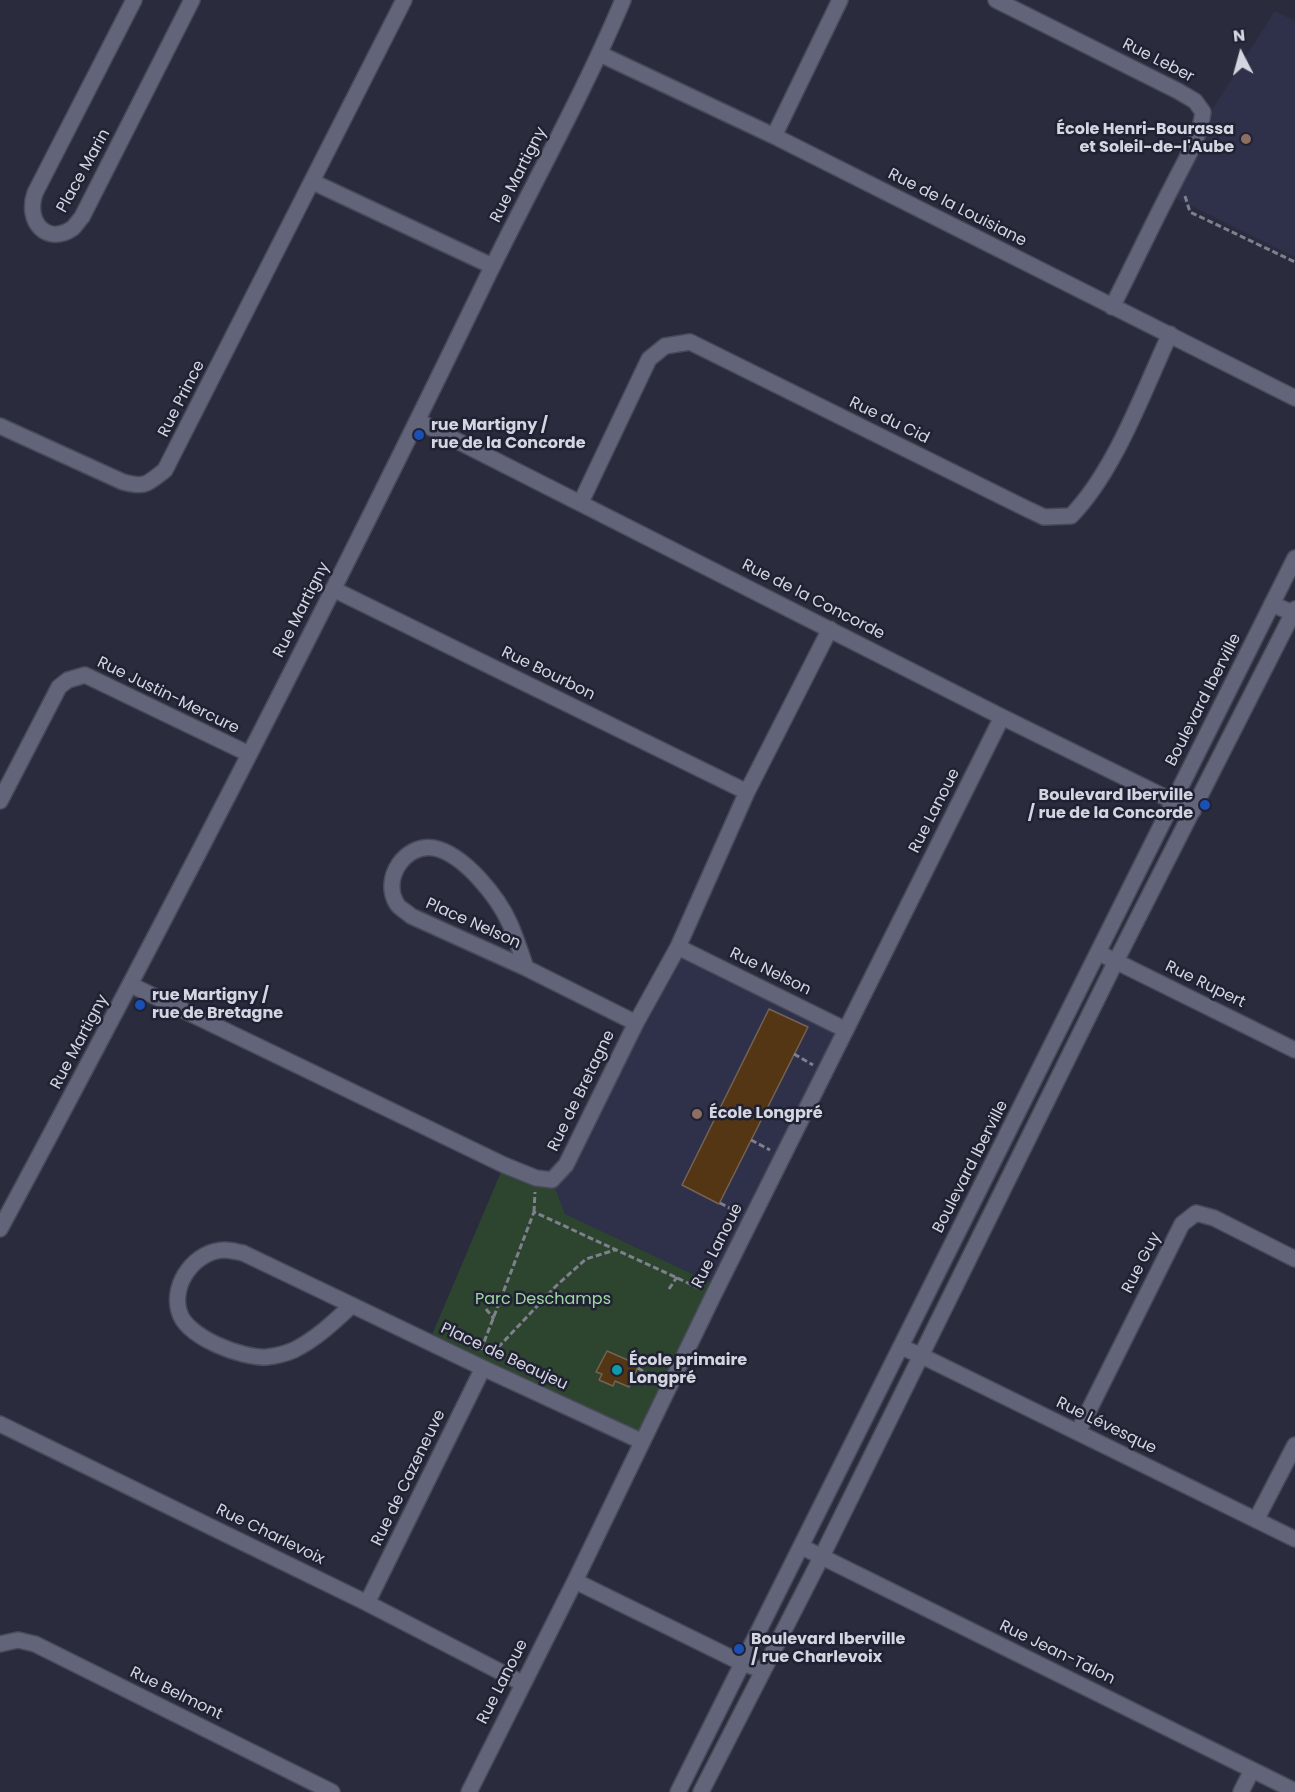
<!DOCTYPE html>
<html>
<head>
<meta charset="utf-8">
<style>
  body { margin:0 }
  #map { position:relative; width:1295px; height:1792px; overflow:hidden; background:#2a2c3d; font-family:Poppins,sans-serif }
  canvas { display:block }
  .north { position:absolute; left:1211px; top:24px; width:60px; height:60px; -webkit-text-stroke:4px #202233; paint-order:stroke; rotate:354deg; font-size:16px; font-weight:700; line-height:24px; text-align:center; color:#d3d5e1 }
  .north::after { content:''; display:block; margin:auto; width:21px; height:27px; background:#d3d5e1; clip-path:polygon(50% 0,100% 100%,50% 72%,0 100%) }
</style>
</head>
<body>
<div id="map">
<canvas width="1295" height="1792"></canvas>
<div class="north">N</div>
</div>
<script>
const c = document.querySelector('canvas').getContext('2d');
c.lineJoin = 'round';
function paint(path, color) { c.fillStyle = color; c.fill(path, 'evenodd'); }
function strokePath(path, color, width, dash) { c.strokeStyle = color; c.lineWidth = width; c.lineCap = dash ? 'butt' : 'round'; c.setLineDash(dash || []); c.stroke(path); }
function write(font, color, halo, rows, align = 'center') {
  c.font = font + ' Poppins,sans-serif'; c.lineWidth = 5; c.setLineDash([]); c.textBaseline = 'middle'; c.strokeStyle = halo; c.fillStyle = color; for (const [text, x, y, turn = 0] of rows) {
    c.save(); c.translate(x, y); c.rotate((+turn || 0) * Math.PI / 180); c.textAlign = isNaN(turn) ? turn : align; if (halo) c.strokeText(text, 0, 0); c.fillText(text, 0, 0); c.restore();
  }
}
paint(new Path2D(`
  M1275,11L1295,21V257L1169,195L1201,127Z
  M678,947L846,1030L718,1286L565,1214L552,1180Z`), '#2f314a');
paint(new Path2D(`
  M504,1165L552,1180L565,1214L718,1286L641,1441L429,1342Z`), '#2d442f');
const building = new Path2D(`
  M769,1009L808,1027L719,1204L682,1185Z
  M607,1351L639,1365L629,1387L615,1381L613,1386L599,1380L602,1374L596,1372Z`);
paint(building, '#543615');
strokePath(building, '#746353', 1.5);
const street = new Path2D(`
  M134,0L35,193C25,222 47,246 73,228C76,225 79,220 82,217L192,0
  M996,0L1178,91L1195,101L1203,112C1200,139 1185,160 1173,185C1152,225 1133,266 1112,307
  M600,54L774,136L1295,398
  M774,136L840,0
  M313,182L492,266
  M418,421L1002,717L1193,811
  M0,426L123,482C146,488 147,484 165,470L404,0
  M581,502L649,359L665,346L690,342L1025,508L1044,517L1071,516C1115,471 1143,392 1170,334
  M333,589L747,792
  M1272,604L1295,614
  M0,801L59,687L68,680L85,675L249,754
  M678,947L846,1030
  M1099,953L1295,1050
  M526,968C521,953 516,938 510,924C498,897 464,854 434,848C405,843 381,879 397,904C399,908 407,912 411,916L526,968L636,1023
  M131,985L504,1165L536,1178L552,1180L566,1165L636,1023L678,947L747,792L830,629
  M0,1229C166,920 327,608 480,292C527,194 581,100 623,0
  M352,1305C334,1322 316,1339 294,1350C287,1353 275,1356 267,1357C243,1359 185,1337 179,1311C171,1283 196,1250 225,1250C231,1250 237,1252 243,1253L483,1368L641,1441
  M901,1347L920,1355L1295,1539
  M0,1424L367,1603L522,1683
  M1078,1432L1182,1224L1196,1213L1214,1218L1295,1259
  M1256,1520L1295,1445
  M802,1547L1295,1791
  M575,1581L742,1663L762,1670
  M367,1603L483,1368
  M0,1644L18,1640L35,1644L332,1792
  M469,1792L575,1581L714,1294L1002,717
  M1241,1792L1252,1770`);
const secondary = new Path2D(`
  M678,1792C883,1380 1090,970 1295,558
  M701,1792L822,1556L1116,961L1295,609`);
strokePath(street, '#484a59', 18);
strokePath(secondary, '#484a59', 18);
strokePath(new Path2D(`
  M1185,196L1190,212L1295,262
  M794,1054L813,1065
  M751,1140L770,1150
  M720,1203L739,1213
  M534,1212L535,1192
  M669,1289L677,1277
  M486,1309L494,1319
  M481,1350L534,1212L701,1289
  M492,1354L556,1286L586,1259L615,1250
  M638,1368L656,1380`), '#7e808e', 3, [6, 3]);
strokePath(street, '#62657a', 15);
strokePath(secondary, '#62657a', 15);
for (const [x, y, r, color] of [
  [1246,139,6,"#8d6e63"],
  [419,435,6,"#1a4fb4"],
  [1205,805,6,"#1a4fb4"],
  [140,1005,6,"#1a4fb4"],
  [697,1114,6,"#8d6e63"],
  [617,1370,6,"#0f9aa8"],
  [739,1649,6,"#1a4fb4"]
]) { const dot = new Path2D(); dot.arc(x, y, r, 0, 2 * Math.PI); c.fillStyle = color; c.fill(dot); strokePath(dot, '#202233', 2); }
write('16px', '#d3d5e1', '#202233', [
  ["Rue Leber",1158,61,27],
  ["Place Marin",84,171,-61],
  ["Rue Martigny",519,175,-63],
  ["Rue de la Louisiane",957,208,27],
  ["Rue Prince",182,399,-63],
  ["Rue du Cid",889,421,26],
  ["Rue de la Concorde",813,600,27],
  ["Rue Martigny",302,610,-63],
  ["Rue Bourbon",548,674,26],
  ["Rue Justin-Mercure",168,696,26],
  ["Boulevard Iberville",1204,700,-63],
  ["Rue Lanoue",935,811,-63],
  ["Place Nelson",473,924,24],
  ["Rue Nelson",770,972,26],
  ["Rue Rupert",1205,985,26],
  ["Rue Martigny",80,1042,-62],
  ["Rue de Bretagne",582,1091,-64],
  ["Boulevard Iberville",971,1167,-63],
  ["Rue Lanoue",718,1246,-63],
  ["Rue Guy",1142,1263,-63],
  ["Place de Beaujeu",504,1357,25],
  ["Rue Lévesque",1106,1426,26],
  ["Rue de Cazeneuve",409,1478,-64],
  ["Rue Charlevoix",270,1535,26],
  ["Rue Jean-Talon",1057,1653,26],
  ["Rue Lanoue",503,1682,-63],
  ["Rue Belmont",176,1694,26]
]);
write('bold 16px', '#d3d5e1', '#202233', [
  ["École Henri-Bourassa",1234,130,"right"],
  ["et Soleil-de-l'Aube",1234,148,"right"],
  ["rue Martigny /",431,426],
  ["rue de la Concorde",431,444],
  ["Boulevard Iberville",1193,796,"right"],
  ["/ rue de la Concorde",1193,814,"right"],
  ["rue Martigny /",152,996],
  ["rue de Bretagne",152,1014],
  ["École Longpré",709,1114],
  ["École primaire",629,1361],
  ["Longpré",629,1379],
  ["Boulevard Iberville",751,1640],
  ["/ rue Charlevoix",751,1658]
], 'left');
write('16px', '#9ed7a2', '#202233', [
  ["Parc Deschamps",543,1300]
]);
</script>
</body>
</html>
